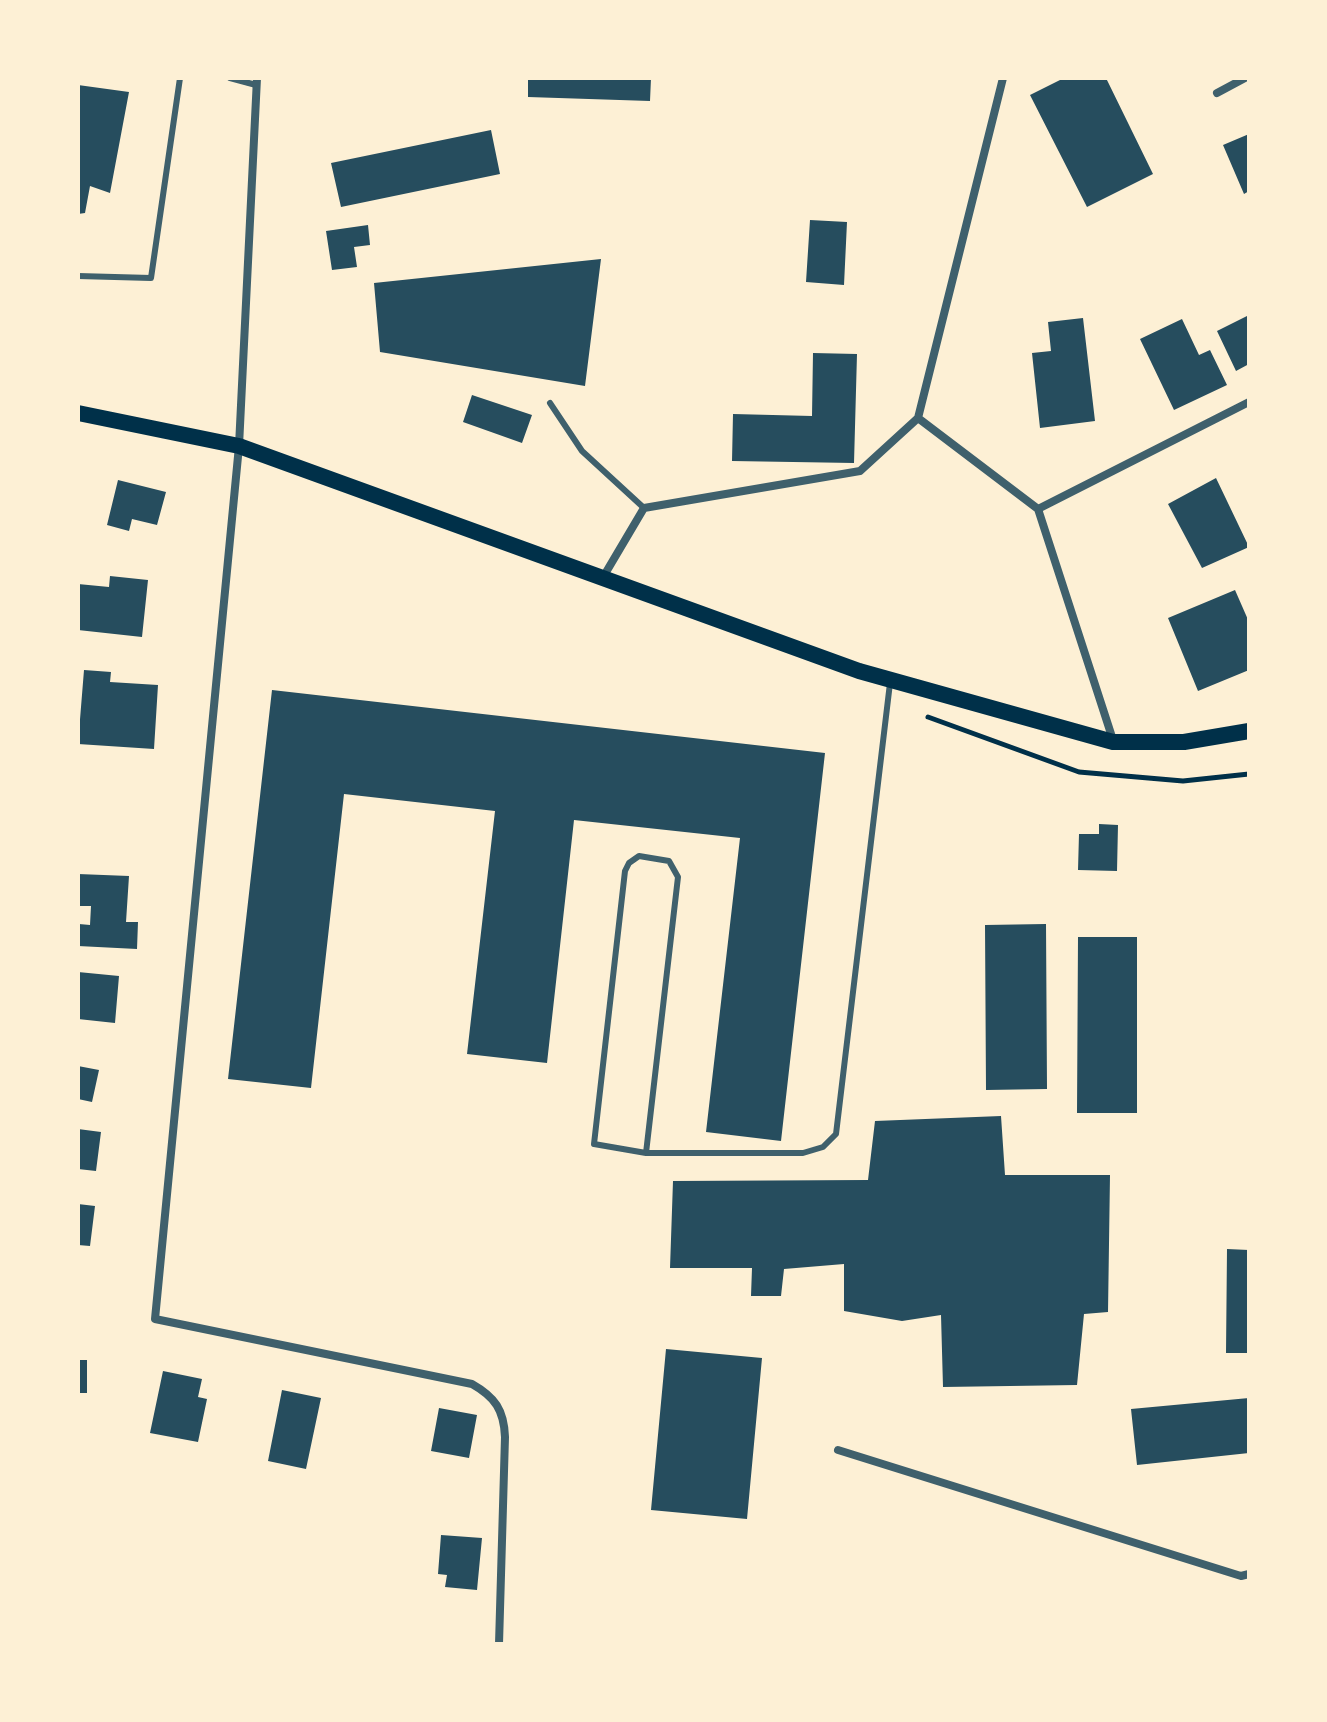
<!DOCTYPE html>
<html>
<head>
<meta charset="utf-8">
<style>
  body { margin:0 }
  #map { position:relative; width:1327px; height:1722px; overflow:hidden; background:#fdf0d5; font-family:"Nunito Sans",sans-serif }
  canvas { display:block }
  .frame { position:absolute; inset:0; border:80px solid #fdf0d5; pointer-events:none }
</style>
</head>
<body>
<div id="map">
<canvas width="1327" height="1722"></canvas>
<div class="frame"></div>
</div>
<script>
const c = document.querySelector('canvas').getContext('2d');
c.lineJoin = 'round';
function paint(path, color) { c.fillStyle = color; c.fill(path, 'evenodd'); }
function strokePath(path, color, width, dash) { c.strokeStyle = color; c.lineWidth = width; c.lineCap = dash ? 'butt' : 'round'; c.setLineDash(dash || []); c.stroke(path); }
paint(new Path2D(`
  M528,78H651L650,101L528,97Z
  M1064,78H1106L1153,174L1087,207L1030,95Z
  M78,85L129,92L110,193L90,186L85,213L78,214Z
  M491,130L500,174L341,207L331,163Z
  M1249,134V191L1244,194L1223,145Z
  M810,220L847,222L844,285L806,282Z
  M368,225L370,245L354,247L357,267L332,270L326,231Z
  M601,259L585,386L380,352L374,283Z
  M1249,315V364L1236,371L1217,331Z
  M1083,318L1095,421L1040,428L1032,353L1051,351L1048,322Z
  M1182,319L1199,355L1210,350L1227,385L1174,410L1140,339Z
  M813,353L857,354L854,463L732,461L733,414L812,416Z
  M472,395L532,415L522,443L463,422Z
  M1216,478L1249,547L1202,568L1168,504Z
  M118,480L166,492L157,525L132,519L129,531L107,525Z
  M110,576L148,580L142,637L78,630V584L109,587Z
  M1235,590L1249,622V670L1198,691L1168,618Z
  M84,670L111,672L110,682L158,685L154,749L78,744Z
  M272,690L825,753L781,1141L706,1132L740,838L574,820L547,1063L467,1054L495,811L344,794L311,1088L228,1079Z
  M1099,824L1118,825L1117,871L1078,870L1079,834H1099Z
  M78,874L129,876L126,922H138L137,949L78,946L79,924L90,925L91,906H78Z
  M1046,924L1047,1089L986,1090L985,925Z
  M1078,937H1137V1113H1077Z
  M78,972L119,976L115,1023L78,1019Z
  M78,1066L99,1070L92,1102L78,1099Z
  M1001,1116L1005,1175H1110L1108,1312L1084,1314L1077,1385L943,1387L941,1315L902,1321L844,1311V1264L784,1269L781,1296H751L752,1268H670L673,1181L868,1180L875,1121Z
  M78,1129L101,1132L96,1171L78,1169Z
  M78,1204L95,1206L90,1246L78,1245Z
  M1227,1249L1249,1250V1353H1226Z
  M666,1349L762,1358L747,1519L651,1510Z
  M78,1360H87V1393H78Z
  M163,1371L202,1379L198,1397L207,1399L198,1442L150,1433Z
  M282,1390L321,1398L306,1469L268,1461Z
  M1249,1398V1453L1137,1465L1131,1409Z
  M439,1408L477,1415L469,1458L431,1451Z
  M441,1535L482,1538L477,1590L445,1587L447,1575L438,1574Z`), '#264d5e');
strokePath(new Path2D(`
  M928,717L1079,772L1183,781L1249,774`), '#003049', 5);
strokePath(new Path2D(`
  M230,78L256,85
  M78,276L151,278L180,78
  M550,403L582,451L644,508
  M646,1153L594,1144L625,871L629,863L639,856L669,861L678,877L646,1153H803L823,1147L836,1134L890,683`), '#3f606c', 6);
strokePath(new Path2D(`
  M257,78L239,446L155,1319L472,1384C495,1397 504,1410 505,1437L499,1644
  M1217,93L1245,78
  M918,418L1038,509L1249,402
  M1038,509L1113,740
  M602,579L644,508L860,471L918,418L1003,78
  M838,1450L1241,1576L1249,1574`), '#3f606c', 8);
strokePath(new Path2D(`
  M78,413L239,446L859,671L1113,742H1184L1249,731`), '#003049', 16);
</script>
</body>
</html>
